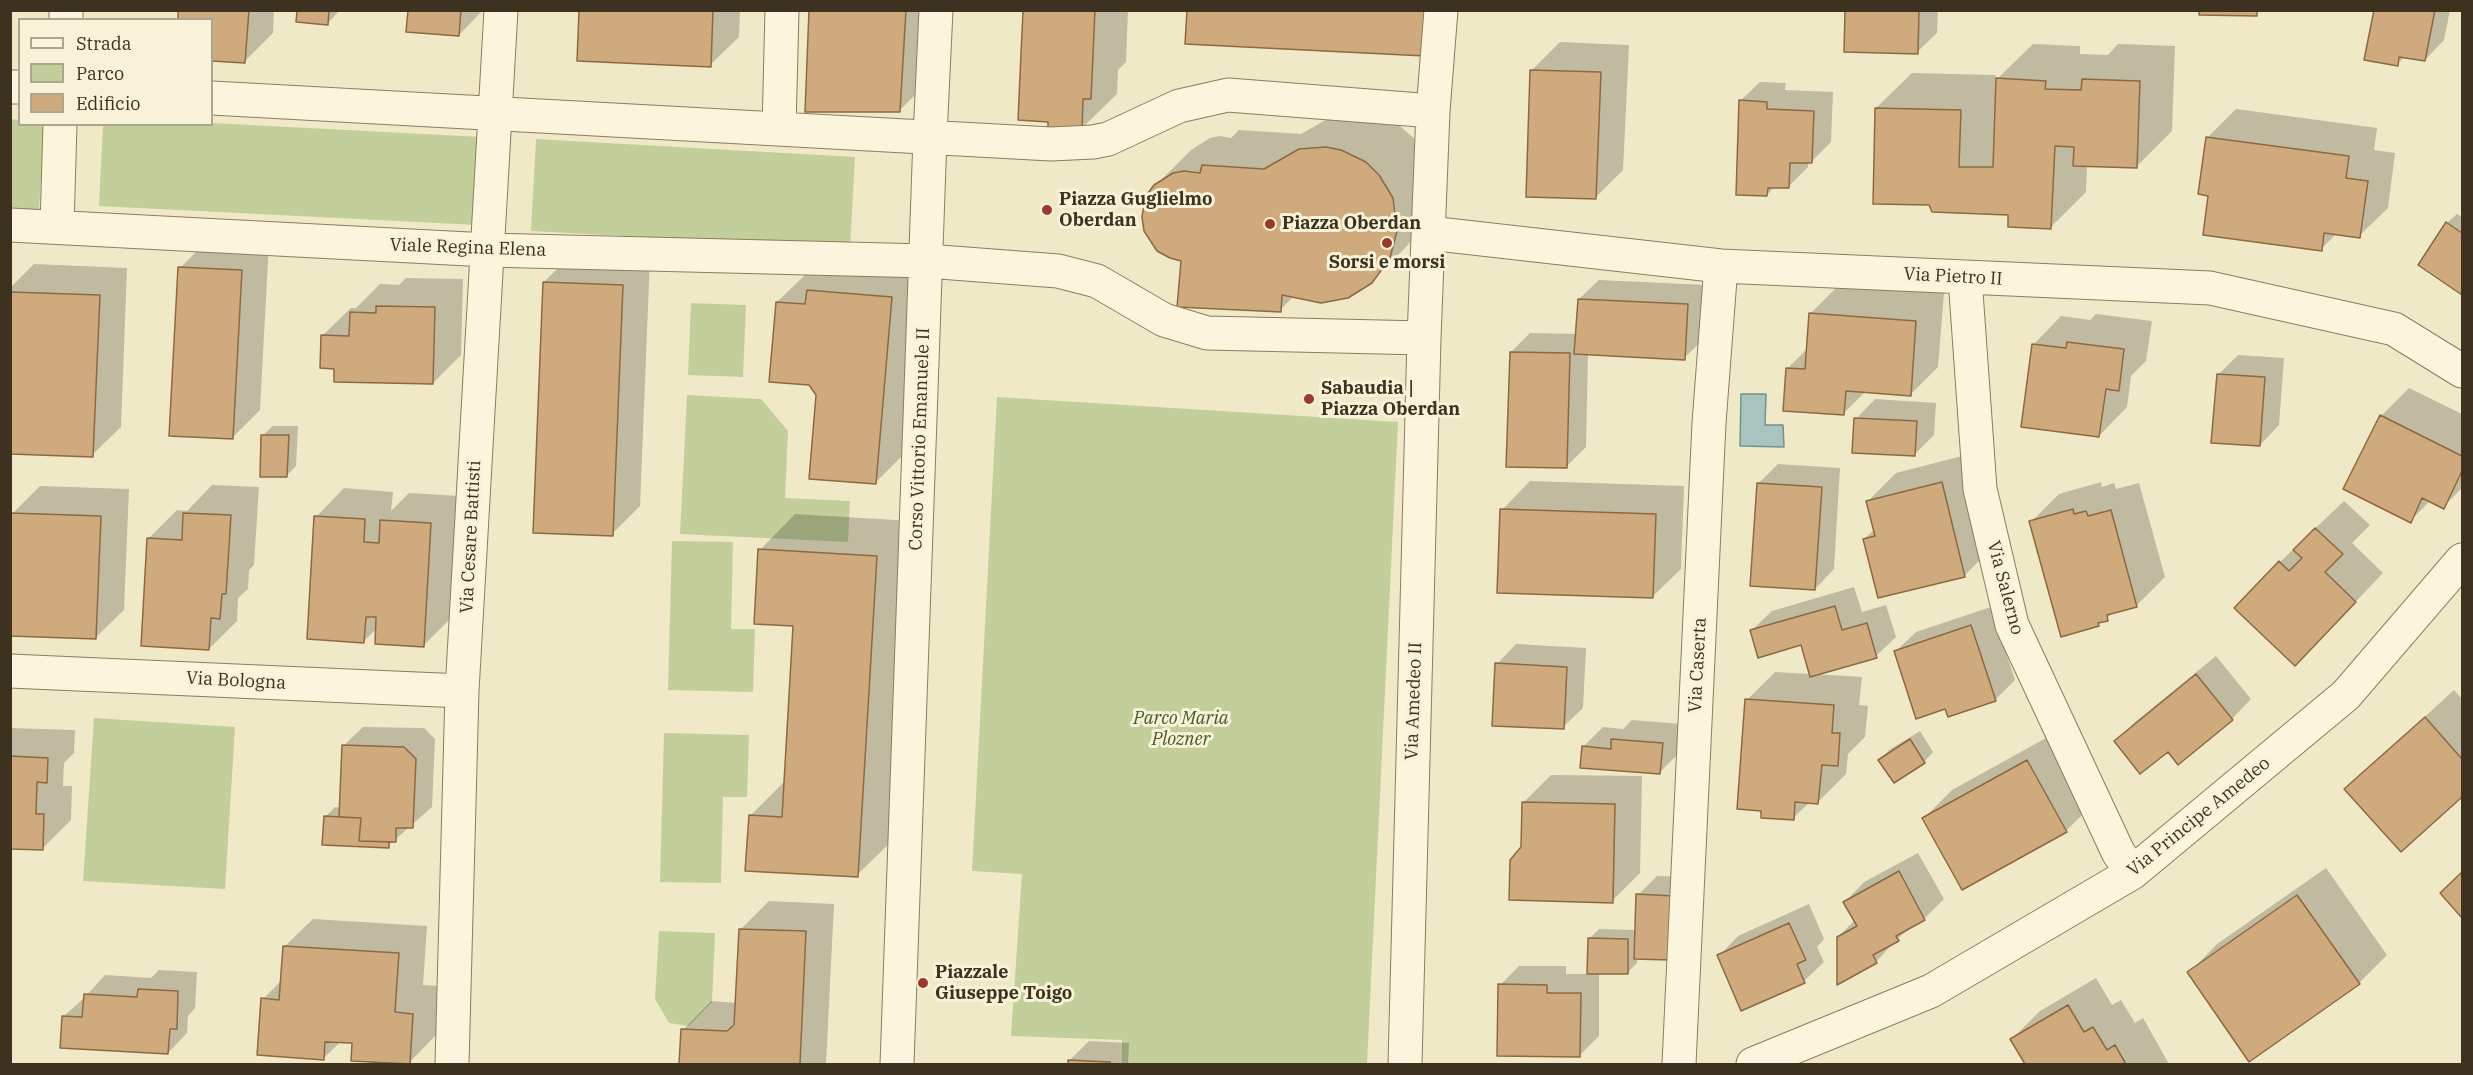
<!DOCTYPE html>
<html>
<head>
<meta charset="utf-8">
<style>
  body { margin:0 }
  #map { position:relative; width:2473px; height:1075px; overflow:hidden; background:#f0e9c8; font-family:"IBM Plex Serif",serif }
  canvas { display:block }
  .frame { position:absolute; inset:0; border:12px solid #3d3220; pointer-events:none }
  .legend { position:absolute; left:18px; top:18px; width:195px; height:108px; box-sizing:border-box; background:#f7f2d8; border:2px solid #ada58e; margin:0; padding:8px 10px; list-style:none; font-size:18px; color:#3d3220 }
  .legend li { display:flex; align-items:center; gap:12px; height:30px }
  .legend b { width:30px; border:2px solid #ada58e }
</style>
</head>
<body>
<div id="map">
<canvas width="2473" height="1075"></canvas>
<div class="frame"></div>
<ul class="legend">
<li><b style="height:8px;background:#faf5dc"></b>Strada</li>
<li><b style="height:16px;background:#c2cf9b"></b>Parco</li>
<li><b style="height:16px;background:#cfaa7d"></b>Edificio</li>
</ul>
</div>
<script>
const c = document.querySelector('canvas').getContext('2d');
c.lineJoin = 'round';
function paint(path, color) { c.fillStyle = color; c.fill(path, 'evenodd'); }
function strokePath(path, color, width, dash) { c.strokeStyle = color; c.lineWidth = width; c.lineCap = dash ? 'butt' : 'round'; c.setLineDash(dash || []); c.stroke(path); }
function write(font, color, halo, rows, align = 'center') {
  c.font = font + ' "IBM Plex Serif",serif'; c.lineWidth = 6; c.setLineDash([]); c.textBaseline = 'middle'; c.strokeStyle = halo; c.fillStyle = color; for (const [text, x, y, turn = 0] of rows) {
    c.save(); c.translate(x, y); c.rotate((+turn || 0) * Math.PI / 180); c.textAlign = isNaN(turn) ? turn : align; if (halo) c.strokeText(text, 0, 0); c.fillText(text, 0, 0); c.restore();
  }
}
paint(new Path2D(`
  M10,119L19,120L20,124L44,125L39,212L11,210Z
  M212,123L482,137L477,225L99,206L103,125Z
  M536,139L855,157L850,248L531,231Z
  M691,303L746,305L743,377L688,375Z
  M687,395L761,399L788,431L785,498L850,501L848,542L680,534Z
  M997,397L1398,422L1367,1064H1122V1040L1011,1036L1022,874L972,871Z
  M672,541L733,542L731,629H755L753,692L668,690Z
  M94,718L235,727L225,889L83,881Z
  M664,733L749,735L747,797H723L721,883L660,882Z
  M659,931L715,933L712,1002L689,1026L669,1023L655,999Z`), '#c2cf9b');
const water = new Path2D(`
  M1741,394H1766L1765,425H1783L1784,447L1740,446Z`);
paint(water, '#a9c4bf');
strokePath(water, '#6f938f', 1.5);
paint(new Path2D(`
  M180,10H274L273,33L245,61L212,59V20Z
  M298,10H340L328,23Z
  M409,10H483L459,35Z
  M581,10H740L739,37L710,65Z
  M810,10H939L935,75L900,110Z
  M1025,10H1128L1126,62L1118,70L1117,94L1081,129L1050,120Z
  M1847,10H1938L1937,33L1917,52Z
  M2375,10H2450L2444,40L2425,60L2405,56L2397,65Z
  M1560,42L1629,45L1623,170L1595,198L1532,70Z
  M2033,44L2080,46V54L2108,55L2118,44L2175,46L2172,131L2136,167L2087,165L2086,192L2051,227L2010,214L1876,108L1912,73L1996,75L1995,81Z
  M1760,82L1786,83L1785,90L1833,92L1831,142L1811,162H1808V167L1788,187L1775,186L1767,195L1740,101Z
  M2236,109L2377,128L2374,150L2395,153L2388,208L2359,236L2337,233L2321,249L2208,137Z
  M1336,114L1377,115L1401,127L1415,139L1428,163L1425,221L1407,246L1371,282L1294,296L1280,310L1182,259L1158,250L1149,238L1143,216L1155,186L1191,150L1210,138L1220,136L1231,138L1239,130L1301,134Z
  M2457,214L2462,217V293L2420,265L2447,223Z
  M208,240L269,242L260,410L232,438L180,268Z
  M572,254L650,257L640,506L612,534L544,282Z
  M836,263L919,269L903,455L875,483L818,395L777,302L806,274L823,276Z
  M34,264L127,268L121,427L92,455L10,452V288Z
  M406,278L463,279L461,355L433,383L336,367L322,336L351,308H356L380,284L399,285Z
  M1599,280L1707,285L1704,339L1684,358L1588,353L1586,447L1566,467L1511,352L1530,333L1577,334L1579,299Z
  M1838,286L1944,293L1938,367L1910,395L1866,391L1843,414L1788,368L1808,348L1810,314Z
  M2096,314L2152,321L2146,361L2131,376L2127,407L2099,436L2033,345L2061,316L2090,320Z
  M2238,355L2284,358L2279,425L2260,445L2218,375Z
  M2409,388L2462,414V488L2443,507L2430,501L2410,521L2381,416Z
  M1875,399L1936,403L1934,435L1914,455L1856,419Z
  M273,426H298L296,466L286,476L263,435Z
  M1970,454L1993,547L1965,575L1879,597L1864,539L1875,529L1868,501L1896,473Z
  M1778,464L1840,468L1834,569L1815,589L1758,484Z
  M1530,481L1684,486L1681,569L1652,597L1502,510Z
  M2101,482L2102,487L2114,483L2116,489L2139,483L2165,577L2137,605L2115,611L2098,625L2031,522L2059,494Z
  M212,485L259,487L254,565L249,570L248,589L238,598L237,621L209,649L149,538L177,510L187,511Z
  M40,486L129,489L124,610L95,638L12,514Z
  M344,488L393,492L391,511L409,493L459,496L452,617L423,646L377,628L364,641L316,517Z
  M2344,501L2370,525L2352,543L2383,573L2323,636L2280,562Z
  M795,514L912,521L893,840L857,875L750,816L786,780L795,625L760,550Z
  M1854,587L1862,612L1886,605L1896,637L1876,656L1814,674L1862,677L1859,705L1868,706L1865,737L1848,754L1846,774L1818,802H1810L1793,818L1747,700L1775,672L1811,674L1802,643L1752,630L1772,611Z
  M1991,607L2015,680L1995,700L1896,651L1916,632Z
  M1516,644L1586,648L1583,708L1563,727L1497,664Z
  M2216,656L2251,699L2232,719L2168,750L2116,741L2135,722Z
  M2454,690L2462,699V795L2401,849L2346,789Z
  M1632,720L1681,724L1679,753L1659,773L1583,747L1603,727L1623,729Z
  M363,727L424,728L435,739L432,807L388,846L324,844L325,817L335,807L341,808L343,746Z
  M10,728L75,730L74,753L64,763L63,786H72L71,820L43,848H10Z
  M1920,731L1933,752L1924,762L1880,760L1889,750Z
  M2055,733L2094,803L2066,831L1924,818L1952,790Z
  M1551,775L1642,776L1640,873L1612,901L1522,848L1523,803Z
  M1918,853L1944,899L1924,919L1912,926L1895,941L1876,962L1838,937L1855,920L1845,902L1864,882Z
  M2326,868L2387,955L2359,983L2189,973L2217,944Z
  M2462,873V916L2442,893Z
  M1657,876L1693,877L1637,958V963L1627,973L1599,972V1036L1579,1056L1500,985L1519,966H1566V974H1589V939L1599,929L1636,930L1638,895Z
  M769,901L834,904L826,1064H681L683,1030L711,1001L737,1003L741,929Z
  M1809,904L1824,939L1817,947L1824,962L1804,981L1742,1009L1719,956L1738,936Z
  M313,919L427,926L423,985L441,986L437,1034L409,1063L354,1042L341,1041L324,1058L263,999L282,980L284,947Z
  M159,970L197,972L195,1008L188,1016L187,1033L168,1053L63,1017L85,997L105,975L151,978Z
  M2096,978L2112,1005L2121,1000L2135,1023L2143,1018L2169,1064H2027L2012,1039L2040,1011Z
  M1089,1041L1129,1043L1128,1064H1069L1070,1060Z`), '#0003');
const building = new Path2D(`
  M178,10H249L245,63L212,61V20H178Z
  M297,10H329L328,25L296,22Z
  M408,10H461L459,36L406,32Z
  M579,10H713L711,67L577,61Z
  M809,10H906L900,112H805Z
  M1023,10H1095L1091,99H1083L1082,131L1048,130V122L1018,120Z
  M1187,10H1428L1425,56L1185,44Z
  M1845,10H1919L1918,54L1844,52Z
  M2199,10H2257V16L2199,15Z
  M2374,10H2435L2425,61L2399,57L2398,66L2364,60Z
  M1530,70L1601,72L1596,199L1526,197Z
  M1996,78L2046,81L2045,89L2081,90L2082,79L2140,81L2137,168L2073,166L2074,147L2055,146L2051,229L2008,227V215L1932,212L1929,205L1873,204L1875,108L1961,110L1959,167H1993Z
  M1739,100L1767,102V109L1814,111L1812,163H1790L1789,188H1768L1767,196L1736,195Z
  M2206,137L2349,156L2346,178L2368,181L2360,238L2324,233L2322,251L2203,235L2208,196L2198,194Z
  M1326,147L1341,150L1366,162L1379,175L1393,198L1397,231L1390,258L1372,283L1348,298L1321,303L1282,295L1281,312L1177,307L1181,261L1170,258L1157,251L1144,231L1142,217L1145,197L1154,185L1173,173L1184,171L1200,173L1202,165L1264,169L1299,149Z
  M2446,222L2462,233V295L2418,265Z
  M178,267L242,270L233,439L169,436Z
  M543,282L623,285L613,536L533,533Z
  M807,290L892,297L876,484L809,479L816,395L809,385L769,382L776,302L805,304Z
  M10,292L100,295L93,457L10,454Z
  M1578,299L1688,304L1685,360L1574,354Z
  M376,306L435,307L433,384L334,382V369L320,368L321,335L349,336L350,312L376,313Z
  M1809,313L1916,321L1911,396L1846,391L1844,415L1783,411L1786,368L1805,369Z
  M2067,342L2124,349L2119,391L2106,389L2099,437L2021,427L2032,344L2066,348Z
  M1510,352L1570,353L1567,468L1506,467Z
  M2217,374L2265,377L2260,446L2211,443Z
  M2380,415L2462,456V471L2444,509L2422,498L2411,523L2343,489Z
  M1854,418L1917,421L1915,456L1852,453Z
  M261,435H289L287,477H260Z
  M1942,482L1965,577L1878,598L1863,539L1875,536L1866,501Z
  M1757,483L1822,487L1815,590L1750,586Z
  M1500,509L1656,514L1653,598L1497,593Z
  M2073,509L2074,514L2086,511L2088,516L2111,510L2137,607L2107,615L2108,621L2098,623L2099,626L2061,637L2029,521Z
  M10,513L101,516L96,639L10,636Z
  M183,513L231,515L226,594H222L220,619L211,618L209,650L141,646L147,538L182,540Z
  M314,516L365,519L364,542L379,543L380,520L431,523L424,647L375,644L376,617H366L364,643L307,639Z
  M2315,528L2343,554L2325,572L2356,602L2295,666L2234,608L2279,561L2289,571L2302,558L2293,550Z
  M758,549L877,556L858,877L745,871L749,815L782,817L793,626L754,624Z
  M1835,606L1842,630L1867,623L1877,658L1810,677L1801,645L1758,658L1750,630Z
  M1971,625L1996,701L1948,717L1945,709L1916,719L1894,651Z
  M1495,663L1567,667L1564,729L1492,726Z
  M2196,674L2233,720L2178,765L2168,752L2140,774L2114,741Z
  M1745,699L1834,705L1832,733H1840L1838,766L1822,765L1818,804L1795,802L1794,820L1761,818V811L1737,809Z
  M2425,717L2462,759V797L2401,852L2344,789Z
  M1611,739L1663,743L1660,774L1580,768L1582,746L1611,749Z
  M1910,739L1925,763L1894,783L1878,760Z
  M342,745L404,747L416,759L413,828H396V842L359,841L361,818L339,817Z
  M10,756L48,758L47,783L37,782L36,814H44L43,850L10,849Z
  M2027,760L2067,832L1962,890L1922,818Z
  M1522,802L1615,804L1613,903L1509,900L1510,860L1521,847Z
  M324,816L361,818L359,841L389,842V848L322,845Z
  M1899,871L1925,920L1896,936L1899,941L1873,955L1877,963L1837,985V937L1857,926L1843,902Z
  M2462,872V918L2440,893Z
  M1636,894L1674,896L1671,960L1634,959Z
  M2297,895L2360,984L2249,1062L2187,972Z
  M1789,923L1806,960L1797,964L1805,983L1741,1011L1717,955Z
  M739,929L806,931L800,1064H679L681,1029L727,1031L734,1025Z
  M1588,938L1628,939V974H1587Z
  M283,946L399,953L395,1012L413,1014L410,1064L351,1061L352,1043L325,1042L324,1060L257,1055L261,998L279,1000Z
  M1498,984L1547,985V993H1581L1580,1057L1497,1056Z
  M138,989L178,991L177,1029H170L168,1054L60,1048L62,1016L82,1017L84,994L137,997Z
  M2068,1005L2084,1032L2093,1027L2107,1050L2115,1045L2126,1064H2025L2010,1039Z
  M1068,1060L1110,1062V1064H1068Z`);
paint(building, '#cfaa7d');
strokePath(building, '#8d6941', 1.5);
const minor = new Path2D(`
  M66,20V10
  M10,87H20
  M1433,111L1441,10
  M779,129L782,10
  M10,225L488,250L927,261L1058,271L1097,281L1164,320L1207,333L1424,338L1433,111L1228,95L1179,106L1108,139L1093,142L1051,144L212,98
  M57,227L60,124
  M1429,233L1721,266L2210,288L2394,329L2462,371
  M1965,278L1980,489L2012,625L2118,852L2132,873
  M10,671L462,691
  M452,1064L462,691L501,10
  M897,1064L930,137L936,10
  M1405,1064L1424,338
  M1679,1064L1709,423L1721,266
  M1753,1064L1931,991L2132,873L2346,695L2462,560`);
strokePath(minor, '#8d7c5c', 35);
strokePath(minor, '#faf5dc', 33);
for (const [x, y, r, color] of [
  [1047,210,6,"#9d392a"],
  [1270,224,6,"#9d392a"],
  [1387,243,6,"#9d392a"],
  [1309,399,6,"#9d392a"],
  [923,983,6,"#9d392a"]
]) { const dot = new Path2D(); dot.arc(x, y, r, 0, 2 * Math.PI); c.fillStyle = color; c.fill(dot); strokePath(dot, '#f7f2d8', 2); }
write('bold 18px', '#3d3220', '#f7f2d8', [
  ["Piazza Guglielmo",1059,200],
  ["Oberdan",1059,221],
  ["Piazza Oberdan",1282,224],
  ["Sorsi e morsi",1387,263,"center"],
  ["Sabaudia |",1321,389],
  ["Piazza Oberdan",1321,410],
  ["Piazzale",935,973],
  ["Giuseppe Toigo",935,994]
], 'left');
write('18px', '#3d3220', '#f7f2d8', [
  ["Viale Regina Elena",468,248,2],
  ["Via Pietro II",1953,277,3],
  ["Corso Vittorio Emanuele II",920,439,-88],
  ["Via Cesare Battisti",471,537,-87],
  ["Via Salerno",2005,588,75],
  ["Via Caserta",1698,665,-87],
  ["Via Bologna",236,681,3],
  ["Via Amedeo II",1414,701,-88],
  ["Via Principe Amedeo",2199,817,-39]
]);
write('italic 18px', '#465a26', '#f7f2d8', [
  ["Parco Maria",1181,719],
  ["Plozner",1181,740]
]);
</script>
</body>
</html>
